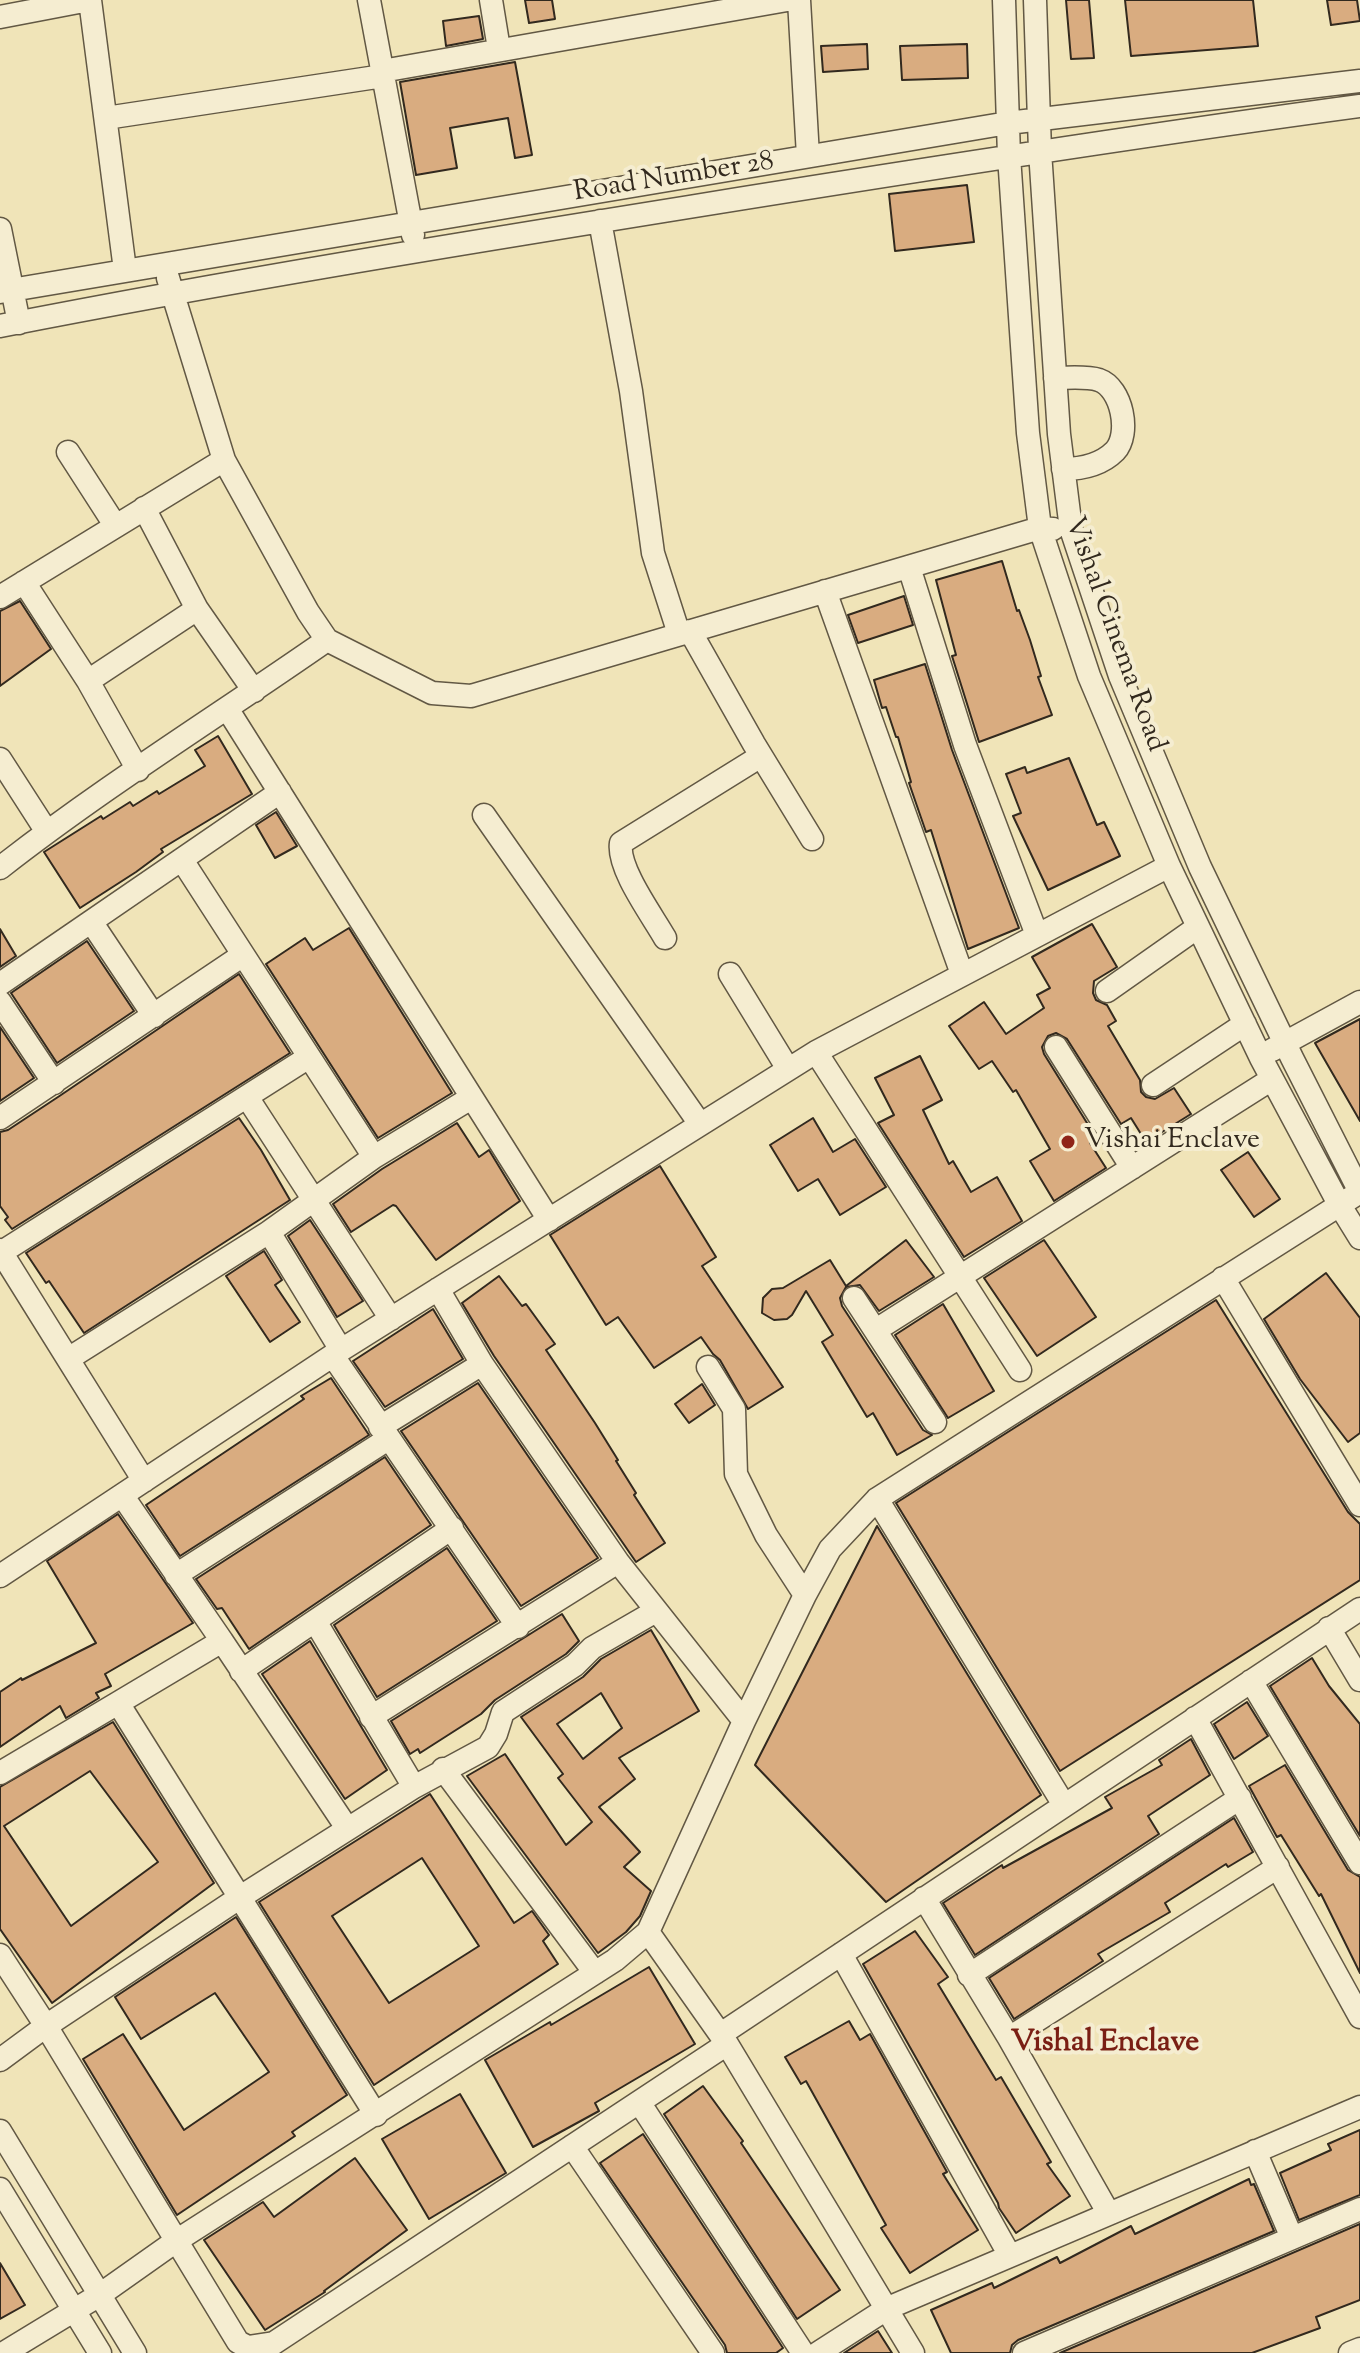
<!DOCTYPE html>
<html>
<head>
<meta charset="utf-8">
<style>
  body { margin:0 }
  canvas { display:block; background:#f0e4b8 }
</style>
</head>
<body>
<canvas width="1360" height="2353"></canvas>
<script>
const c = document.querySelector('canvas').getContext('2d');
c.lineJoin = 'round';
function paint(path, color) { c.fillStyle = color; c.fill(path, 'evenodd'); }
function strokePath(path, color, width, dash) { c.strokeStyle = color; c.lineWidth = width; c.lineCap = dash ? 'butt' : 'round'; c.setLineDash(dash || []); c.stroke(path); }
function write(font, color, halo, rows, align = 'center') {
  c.font = font + ' "Sorts Mill Goudy",serif'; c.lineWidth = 8; c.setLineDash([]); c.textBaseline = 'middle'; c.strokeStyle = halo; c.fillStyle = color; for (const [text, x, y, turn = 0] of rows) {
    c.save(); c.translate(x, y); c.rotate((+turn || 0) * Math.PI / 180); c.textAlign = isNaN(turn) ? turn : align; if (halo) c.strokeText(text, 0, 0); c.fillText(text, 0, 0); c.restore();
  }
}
const building = new Path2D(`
  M525,0H552L555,19L529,23Z
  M1066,0H1089L1094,58L1071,59Z
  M1125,0H1253L1258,46L1131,56Z
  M1327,0H1357L1360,21L1331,25Z
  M479,16L483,39L446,46L443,21Z
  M867,44L868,69L823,72L821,46Z
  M967,44L968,78L902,80L900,46Z
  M515,62L532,155L515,158L508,118L450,128L457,168L416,175L400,82Z
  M967,185L974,242L895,251L889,194Z
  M1002,561L1017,611L1019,610L1030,640L1041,676L1038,677L1052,715L979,742L952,656L956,655L936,580Z
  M904,596L913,625L858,643L848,615Z
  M20,601L51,649L0,686V611Z
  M925,664L952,750L1019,928L968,949L931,830L926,832L909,783L911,782L898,737H896L886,707L882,708L874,680Z
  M218,736L252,794L161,849L163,852L136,872L80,908L44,852L101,816L103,819L130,802L133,806L157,791L159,794L205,766L195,750Z
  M1069,758L1097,825L1104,822L1120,856L1048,890L1013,816L1021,813L1006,774L1025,767L1027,773Z
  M276,812L297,846L275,858L256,825Z
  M1092,924L1117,967L1094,981L1093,993L1096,1000L1107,1005L1116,1021L1108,1026L1140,1080L1141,1092L1146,1097L1155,1099L1174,1088L1191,1114L1146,1142L1131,1118L1121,1124L1067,1039L1056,1033L1048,1036L1042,1047L1044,1054L1097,1139L1090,1143L1106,1168L1054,1201L1030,1161L1050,1149L1016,1090L1013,1092L992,1061L979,1069L949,1026L984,1002L1006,1034L1044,1008L1037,995L1050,988L1032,957Z
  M349,928L452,1093L378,1138L266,964L305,938L313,950Z
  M0,929L16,956L0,967Z
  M87,941L134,1011L57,1063L11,993Z
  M239,974L290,1053L12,1229L5,1220L8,1217L0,1206V1132L8,1130L61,1095Z
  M1360,1019V1121L1315,1043Z
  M0,1027L34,1078L0,1101Z
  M920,1056L942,1100L923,1110L949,1164L953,1161L971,1192L997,1177L1022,1221L964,1257L878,1123L894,1115L875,1078Z
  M239,1118L261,1150L290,1200L84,1333L49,1281L46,1283L26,1253Z
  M813,1118L833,1152L855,1139L886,1187L840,1215L818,1179L798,1191L770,1145Z
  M457,1123L479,1157L489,1150L520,1201L436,1260L396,1206L393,1205L351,1232L333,1204L382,1169Z
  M1248,1152L1280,1199L1254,1217L1221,1170Z
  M660,1166L716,1257L702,1266L783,1387L748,1409L720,1360L713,1354L701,1337L654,1368L618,1317L606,1325L550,1235Z
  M310,1220L363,1301L337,1317L288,1236Z
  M906,1240L934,1277L879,1311L860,1285L846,1287L840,1298L842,1306L923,1430L932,1435L897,1455L873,1413L867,1417L822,1342L833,1335L806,1291L792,1315L787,1319L774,1320L762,1313L763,1298L772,1289L783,1288L830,1260L846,1286Z
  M1044,1240L1096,1317L1037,1356L984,1278Z
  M264,1251L282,1280L275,1285L300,1322L270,1342L226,1276Z
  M1326,1273L1360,1318V1433L1348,1442L1300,1379L1264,1319Z
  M499,1276L522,1306L526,1304L555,1344L546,1350L595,1423L618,1460L616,1461L636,1493L634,1495L665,1543L636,1562L494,1356L462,1303Z
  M1216,1300L1348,1512L1360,1524V1580L1060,1771L896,1503Z
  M943,1304L994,1391L948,1418L895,1335Z
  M433,1309L463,1359L385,1407L353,1361Z
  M331,1378L369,1435L180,1556L146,1505L304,1399L301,1396Z
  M478,1383L598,1558L521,1606L401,1431Z
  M702,1384L715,1405L689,1423L675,1404Z
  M385,1457L431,1525L249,1649L222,1608L217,1609L196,1579Z
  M118,1514L193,1623L105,1674L111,1686L96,1693L99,1698L66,1718L60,1706L0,1747V1692L21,1678L22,1680L96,1643L47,1561Z
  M877,1526L1041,1795L886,1902L755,1765Z
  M447,1548L497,1621L377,1697L334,1625Z
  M562,1614L579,1641L566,1654L495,1700L481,1714L420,1753L418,1749L410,1754L391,1721Z
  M651,1630L699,1711L619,1758L635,1779L599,1807L640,1852L624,1867L651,1891L640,1916L626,1932L598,1953L467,1776L505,1754L566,1845L592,1822L558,1778L563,1774L521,1717L583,1677L601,1659ZM601,1693L622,1728L583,1759L557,1724Z
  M310,1641L387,1770L345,1799L262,1674Z
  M1312,1658L1329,1686L1360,1724V1836L1270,1686Z
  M1247,1702L1268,1736L1234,1759L1214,1724Z
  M113,1722L214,1883L52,2003L0,1929V1787ZM90,1771L158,1862L71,1926L4,1826Z
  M1191,1739L1210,1775L1148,1816L1159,1834L975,1955L943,1903L1002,1865L1003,1868L1112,1808L1105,1797L1162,1765L1159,1760Z
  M1285,1765L1348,1870L1360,1877V1973L1321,1894L1319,1896L1281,1835L1277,1837L1249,1786Z
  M430,1794L514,1923L532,1911L549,1935L543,1941L558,1964L374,2085L259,1902ZM422,1858L479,1946L389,2003L332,1916Z
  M1234,1818L1253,1852L1228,1867L1226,1864L1165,1903L1170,1912L1098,1954L1103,1961L1014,2019L989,1978Z
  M236,1917L347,2095L292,2132L295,2136L177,2215L83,2059L123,2034L184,2130L269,2072L215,1993L141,2039L115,1997Z
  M915,1931L948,1977L938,1984L996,2080L1001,2077L1051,2162L1047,2164L1070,2196L1016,2233L999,2208L998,2203L863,1964Z
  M649,1967L695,2044L595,2103L599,2111L533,2147L485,2060L550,2022L551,2025Z
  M849,2021L860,2040L870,2034L947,2172L943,2174L978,2230L910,2273L881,2228L886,2225L806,2081L801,2084L785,2057Z
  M703,2086L743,2141L741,2143L840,2290L797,2319L664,2114Z
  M460,2094L506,2173L429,2219L382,2139Z
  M1360,2130V2195L1299,2220L1280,2173L1331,2150L1328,2144Z
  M643,2134L783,2348L776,2353H727L725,2345L600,2163Z
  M355,2158L407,2230L324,2291L325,2292L265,2330L204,2240L263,2202L274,2217Z
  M1249,2179L1251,2185L1254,2184L1274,2231L1018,2340L1012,2345L1010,2353H951L931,2310L992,2283L994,2288L1057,2257L1060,2263L1131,2226L1135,2234Z
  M1360,2224V2300L1316,2317L1320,2328L1252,2353H1060Z
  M0,2263L25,2305L0,2319Z
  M878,2331L892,2353H844Z`);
paint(building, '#d9ac80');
strokePath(building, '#32291e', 2);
const minor = new Path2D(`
  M90,0L125,270
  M369,0L413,235
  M491,0L499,49
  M799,0L808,156
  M1004,0L1009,156L1028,433L1040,528L1089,676L1169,866L1261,1058L1339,1204L1360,1238
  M1035,0L1040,151L1059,434L1071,529L1120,676L1200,867L1292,1058L1360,1192
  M0,17L89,0
  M382,71L787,0
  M106,118L383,76
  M600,221L631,391L653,553L679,634
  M0,229L19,323
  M168,278L224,460L308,612L327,640L432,693L471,696L1040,528L1053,529
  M0,292L1008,123L1360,81
  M0,326C229,281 459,244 689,207C913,171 1136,136 1360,106
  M1055,378C1069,378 1086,376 1099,380C1122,388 1131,434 1115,451C1101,465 1082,469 1063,469
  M68,452L115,525
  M144,508L197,609
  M909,567L965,745L1037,935
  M24,582L88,681L197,609L254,691
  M825,591L962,974
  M0,597L224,460
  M690,631L754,744L812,839
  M88,681L138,770
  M228,710L549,1220
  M0,759L47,832
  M484,815L700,1124
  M182,860L374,1157
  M0,868C105,786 218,716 327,640
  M92,923L154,1016
  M665,938C652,915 617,868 621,843L761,756
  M730,974L788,1069
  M0,984L280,792
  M1107,991L1198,927
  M0,1002L54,1083
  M1056,1047L1132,1168
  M1272,1050L1360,1002
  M816,1052L1020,1370
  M1153,1085L1245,1024
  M247,1097L391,1319
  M0,1118L243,955
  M269,1232L341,1350
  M0,1250L144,1481
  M2,1252L309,1057
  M1223,1278L1360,1505
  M438,1289L482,1364L618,1562L744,1721
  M854,1298L935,1422
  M876,1330L1272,1079
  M333,1356L518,1627
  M68,1359L269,1232L374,1157L471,1098
  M708,1367L734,1409L736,1474L766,1535L805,1595
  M380,1427L482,1364
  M122,1495L222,1641
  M877,1499L1064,1805
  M176,1575L388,1439
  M0,1576L341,1350L816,1052L1169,866
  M315,1621L414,1787
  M1329,1628L1360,1680
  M241,1671L452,1528
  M1251,1681L1360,1863
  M118,1703L222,1641L347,1828
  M371,1717L618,1562
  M1195,1718L1360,2017
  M443,1769L595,1973
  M0,1773L118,1703L376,2115
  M924,1898L1009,2038L1109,2214
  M648,1932L727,2044L913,2353
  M841,1954L1010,2256
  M0,1955L46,2026L238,2342L248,2347L274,2343L727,2044
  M969,1975L1240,1798
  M721,2034L1360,1609
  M1009,2038L1278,1867
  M0,2060L46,2026L242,1896L414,1787L488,1747L496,1734L503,1712L575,1665L592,1648L656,1611
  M639,2102L803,2353
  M0,2131L135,2353
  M572,2146L713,2353
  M1255,2151L1292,2238
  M0,2189L100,2353
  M4,2353L101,2294L176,2241L615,1960L648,1932L744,1721L805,1595L830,1549L877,1499L1360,1192
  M818,2353L888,2308L1360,2107
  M1024,2353L1360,2209
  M1350,2353L1360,2349`);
strokePath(minor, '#625844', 25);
strokePath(minor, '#f5edd1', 22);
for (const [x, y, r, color] of [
  [1068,1142,8,"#8f2418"]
]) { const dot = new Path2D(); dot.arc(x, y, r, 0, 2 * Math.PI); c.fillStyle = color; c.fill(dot); strokePath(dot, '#f5edd1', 3); }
write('28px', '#32291e', '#f5edd1', [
  ["Road Number 28",674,179,-9],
  ["Vishal Cinema Road",1113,635,70]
]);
write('28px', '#32291e', '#f5edd1', [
  ["Vishai Enclave",1084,1142]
], 'left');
write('bold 30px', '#7a1f14', '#f5edd1', [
  ["Vishal Enclave",1105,2045]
]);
</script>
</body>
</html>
